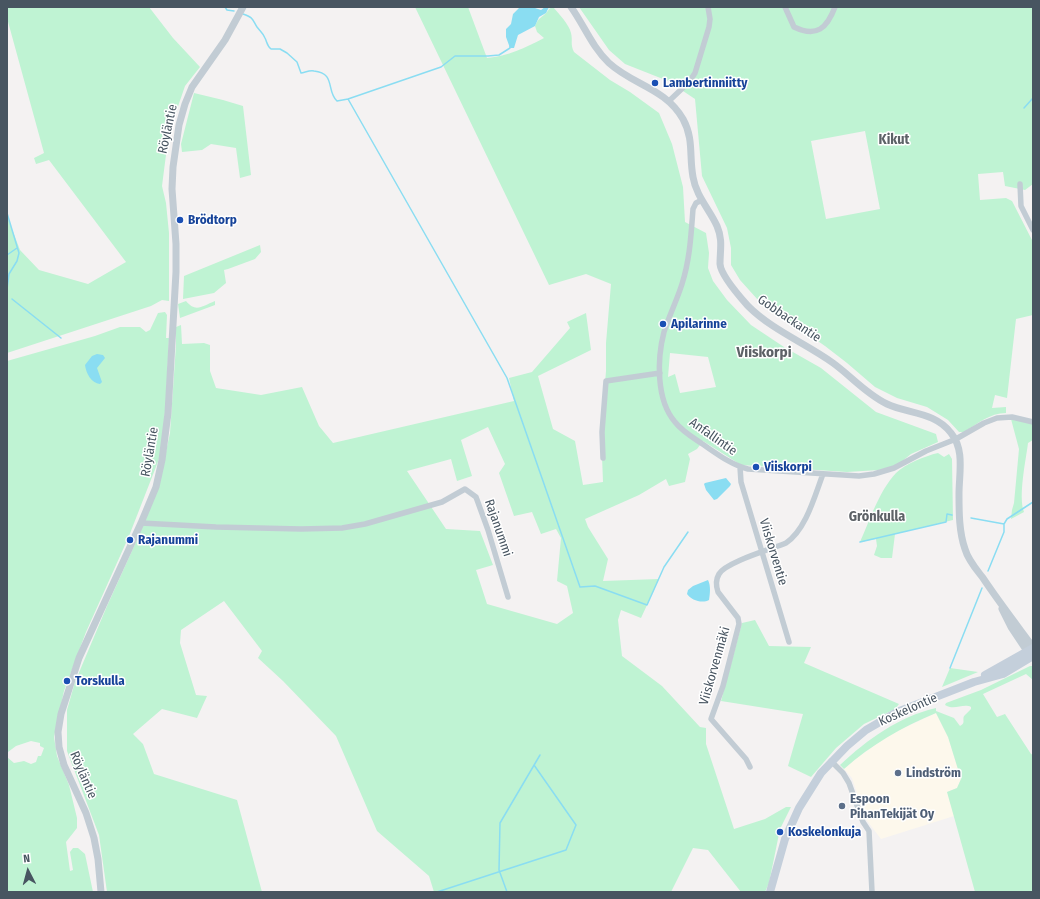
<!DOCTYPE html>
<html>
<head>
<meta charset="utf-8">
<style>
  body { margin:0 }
  #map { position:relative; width:1040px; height:899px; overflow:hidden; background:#f4f2f2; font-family:"Fira Sans Condensed",sans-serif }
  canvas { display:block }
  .frame { position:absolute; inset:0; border:8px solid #485561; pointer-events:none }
  .north { position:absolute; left:8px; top:851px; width:40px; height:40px; -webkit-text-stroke:3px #fff; paint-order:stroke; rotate:354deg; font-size:11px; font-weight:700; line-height:16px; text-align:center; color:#485561 }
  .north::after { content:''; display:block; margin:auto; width:14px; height:18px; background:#485561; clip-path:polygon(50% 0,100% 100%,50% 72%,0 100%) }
</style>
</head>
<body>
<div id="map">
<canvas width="1040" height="899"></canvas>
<div class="frame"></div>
<div class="north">N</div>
</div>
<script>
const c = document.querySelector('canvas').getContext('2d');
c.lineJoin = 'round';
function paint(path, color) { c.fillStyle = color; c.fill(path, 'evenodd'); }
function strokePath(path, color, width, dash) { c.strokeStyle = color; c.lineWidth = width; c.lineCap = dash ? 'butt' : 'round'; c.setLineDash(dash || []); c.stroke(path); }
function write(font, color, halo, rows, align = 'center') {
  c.font = font + ' "Fira Sans Condensed",sans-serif'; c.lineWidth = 3; c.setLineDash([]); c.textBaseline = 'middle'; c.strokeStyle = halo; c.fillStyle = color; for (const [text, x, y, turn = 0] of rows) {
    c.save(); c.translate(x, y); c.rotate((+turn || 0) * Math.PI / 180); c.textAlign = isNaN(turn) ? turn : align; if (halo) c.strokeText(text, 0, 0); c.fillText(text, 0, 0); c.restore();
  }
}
paint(new Path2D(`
  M936,713L948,737L961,779L957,788L947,792L954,816L881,839L865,818L852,778L844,769L857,758L889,735Z`), '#fdf8ec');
paint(new Path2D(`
  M7,7H149L173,38L200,67L185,86L173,121L167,147L162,186L166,203L169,233V301L162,300L151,306L7,353V216L20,250L39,270L88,284L126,262L49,160L36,164L34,158L44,153L7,18Z
  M415,7H468L487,58C508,56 525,48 544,38L537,32L535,26C539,17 540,19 546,13C549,10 549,8 553,7C559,14 569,24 571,33C573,41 570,44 574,52L610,80L630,92L659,113L672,144L683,187L685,222L706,233L709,253L708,268L713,281L727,300L751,325L784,347L821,368L876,412L936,434L938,442L911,454L900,463L891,467L879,470L847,472L741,465L703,441L697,449L688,454L690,459L685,482L669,486L666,479L639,495L585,519L588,527L608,559L603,581L659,579L641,618L621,610L618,620L622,656L662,686L700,727L706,728V744L734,829L765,819L786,807H791L780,829L769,883L765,892H741L708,850L693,848L671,892H434L429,876L377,831L336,736L283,681L258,658L262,651L224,601L181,630L180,643L196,695L207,696L197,718L162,709L133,734L143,744L154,774L237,800L262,892H107L99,835L67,751V710L75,682L107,606L136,542L158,488L170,433L176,345V327L181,325L182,344L204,343L210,345V371L216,388L261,395L302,387L319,426L333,443L514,401L509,378L532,372L570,328L567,322L586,313L591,350L538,376L553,429L575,441L583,485L603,482L601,431L606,371V343L611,284L586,274L549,285ZM670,353L708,357L716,387L680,393L675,374L668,377ZM488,427L505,464L499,473L514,516L532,512L541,534L556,529L561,538L557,581L567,586L573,613L557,624L487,604L476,570L493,565L480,531L446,529L407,471L451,459L457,481L472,476L461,440Z
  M579,7H1033V184L1025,190L1005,186L1003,172L978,174L980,200L1006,198L1012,201L1033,242V315L1016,319L1007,398L995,395L992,408L1006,407V413C990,413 977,424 964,432H959L948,420L927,407L897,398L875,387L847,363L825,346L758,300L740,280L731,265V248L727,228L702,176L695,99L668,81L625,64L609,50ZM865,131L880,209L826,219L811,141Z
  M194,93L223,100L243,106L251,175L240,178L236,148L211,144L202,150L182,152L181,144Z
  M260,245L261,252L255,259L228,269L224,270L226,283L214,293L183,299L184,276Z
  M186,301C196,313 202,306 215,301V305L180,318L178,304Z
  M165,312L167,315L166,338H169L166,401L161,454L129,536L86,632L64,691L54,737L57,756L69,785L77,818V828L66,842L70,871L73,870L70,852L73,848H78L85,854L93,892H7V361L95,336L120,327H140L146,332L150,330L158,313ZM31,741L40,743V746L44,748L41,756H38L36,762L31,764L24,761L14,763L7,757L8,752L16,746Z
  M1011,419L1033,423V440L1028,443C1026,460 1018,496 1024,512L1011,519L1012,510L1014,503L1019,449Z
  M938,453L944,457L949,454L952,459L953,520L895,534L892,558H881L874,555L877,546L876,539L860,542C870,520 879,491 896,473C905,464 925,456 938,453Z
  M755,620L769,646L811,647L804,663L899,704L895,709L864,724L836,748L811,777L788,766L803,714L721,701L742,623Z
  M1030,666H1033V680L1026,674L983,694L997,717L1005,714L1031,754L1033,755V892H975L947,792L957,788L961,779L948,737L936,713C902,727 871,745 844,769L840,765C868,739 898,717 936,708V711L954,718L960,726C966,723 962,720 964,716L971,709V707C963,703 954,711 945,705L946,703L981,690Z
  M950,668L978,672L942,687Z`), '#bff3d3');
paint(new Path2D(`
  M545,7H549L546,13L539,17L535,26L518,35L514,48H510L506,37V29L511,24L513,14L519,8H535L541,10Z
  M97,354L103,355L105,358L97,368L102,382L100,384C91,383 86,373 85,365L92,356Z
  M726,478L731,484L730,486L717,499L714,500L706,490L704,484L705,483Z
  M708,580C711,586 710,594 709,600C702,604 691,600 687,594L688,590L693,586Z`), '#8addf2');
strokePath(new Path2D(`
  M225,7L227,10L234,11
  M243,14C254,18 252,19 257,27C260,31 263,33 265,38C267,42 267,46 271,49H280L287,53L297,62L301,73C306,72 310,70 314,71C336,73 326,91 337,101L348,99L441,67L455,56H488L499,55L510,48V46
  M348,99L507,378L580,587L595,586L647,605L664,567L688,532
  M1024,108L1033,98
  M7,213L19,253L17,261L9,274L7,289
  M7,255L17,248
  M12,299L61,338
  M971,518L1004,524L1007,519L1033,502
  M860,542L946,522L947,514L952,515
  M988,571L1004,532V524
  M950,668L982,588
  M437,892L566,850L576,825L534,765
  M507,892L499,870L500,823L540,755`), '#8addf2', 1.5);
strokePath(new Path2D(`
  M785,7L794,27C817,38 827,28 835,7
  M669,101L689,82L695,73L709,27L710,19L708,7
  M1020,184L1021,206L1033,230
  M702,200L696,203L693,209C691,235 690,259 682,284C677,300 669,316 664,332C657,359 656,400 675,422C682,431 692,437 701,443C716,453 731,465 748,469L859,476L874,474L894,468L926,451L956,439L984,423L997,418L1012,417L1033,422
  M603,458L602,432L606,381L660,373
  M740,467L741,482L789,642
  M141,523L216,527L301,529L342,528L365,524L442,502L465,489L476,497L488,530L508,597
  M831,761L843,773L849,783L863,822L869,831L872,892
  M750,767L746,759L711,719L723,686L739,624L738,618L718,592C716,586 716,579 719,574C726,562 772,549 786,543C806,530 815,495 823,474`), '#c2ccd4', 5.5);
strokePath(new Path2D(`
  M571,7C584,25 592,47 609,63C633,85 665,88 683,119C694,139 689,156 693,177C696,196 710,210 717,226C723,240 720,250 720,264C721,276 740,297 748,306C772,330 805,343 833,363C851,376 866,394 887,404C909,414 935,412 951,433C965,450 959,474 959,494C959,512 959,532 965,549C968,560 976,569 983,578C999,602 1016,624 1033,647
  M1002,609L1011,627L1027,651
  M101,892L98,859L94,838L86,813L64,765L59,747L58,732L61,714L79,658L141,523L156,487L162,460L168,413L176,272V244L172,189L173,167L179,125L185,104L192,87L225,40L243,7`), '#c2ccd4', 7);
strokePath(new Path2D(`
  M985,675L1033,648
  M770,892L785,839L799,808L821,773L847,746L866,730L897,712L974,682L1003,674L1033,656`), '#c4cfdb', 8);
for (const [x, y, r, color] of [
  [655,83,4,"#1a4fb4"],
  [180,220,4,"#1a4fb4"],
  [663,324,4,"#1a4fb4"],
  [756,467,4,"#1a4fb4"],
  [130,540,4,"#1a4fb4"],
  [67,681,4,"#1a4fb4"],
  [898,773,4,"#5c6f8a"],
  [842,806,4,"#5c6f8a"],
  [780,832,4,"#1a4fb4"]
]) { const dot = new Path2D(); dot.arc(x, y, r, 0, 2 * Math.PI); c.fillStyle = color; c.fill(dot); strokePath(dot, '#fff', 1.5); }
write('bold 13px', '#164399', '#fff', [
  ["Lambertinniitty",663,83],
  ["Brödtorp",188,220],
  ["Apilarinne",671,324],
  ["Viiskorpi",764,467],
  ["Rajanummi",138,540],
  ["Torskulla",75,681],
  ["Koskelonkuja",788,832]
], 'left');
write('13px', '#485561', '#fff', [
  ["Röyläntie",168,129,-78],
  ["Gobbackantie",789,319,34],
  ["Anfallintie",713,437,35],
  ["Röyläntie",150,452,-80],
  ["Rajanummi",498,528,71],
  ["Viiskorventie",773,552,73],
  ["Viiskorvenmäki",715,666,-74],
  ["Koskelontie",908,710,-24],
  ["Röyläntie",83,775,67]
]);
write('bold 13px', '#4e5e75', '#fff', [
  ["Lindström",906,773],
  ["Espoon",850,799],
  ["PihanTekijät Oy",850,814]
], 'left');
write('bold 14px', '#5d6267', '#fff', [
  ["Kikut",894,140],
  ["Grönkulla",877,517]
]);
write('bold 15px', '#5d6267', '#fff', [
  ["Viiskorpi",764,353]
]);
</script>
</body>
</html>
